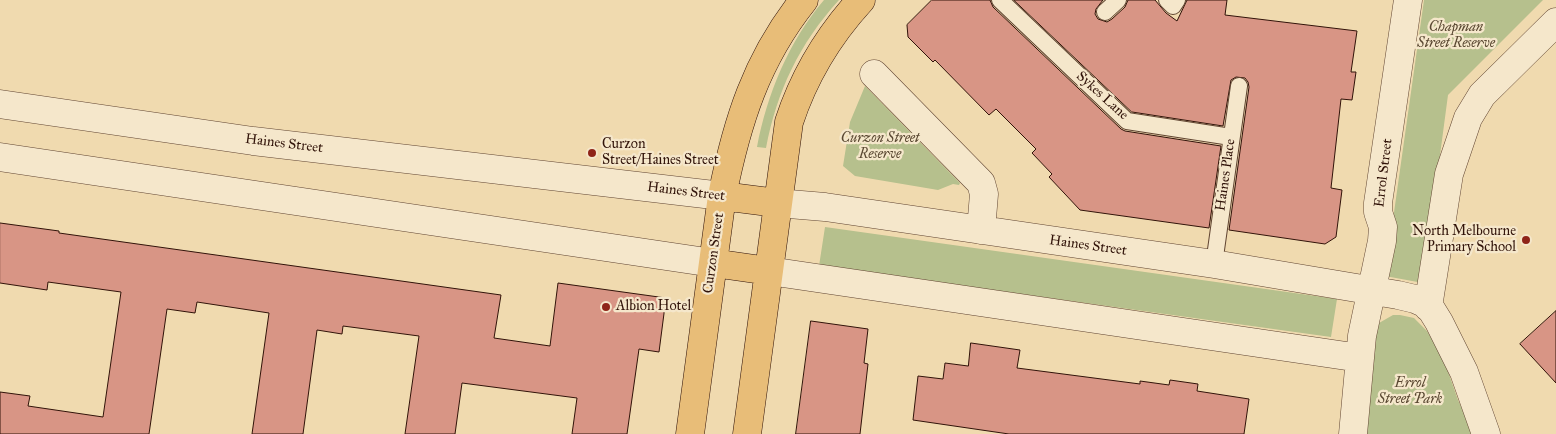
<!DOCTYPE html>
<html>
<head>
<meta charset="utf-8">
<style>
  body { margin:0 }
  canvas { display:block; background:#f0daaf }
</style>
</head>
<body>
<canvas width="1556" height="434"></canvas>
<script>
const c = document.querySelector('canvas').getContext('2d');
c.lineJoin = 'round';
function paint(path, color) { c.fillStyle = color; c.fill(path, 'evenodd'); }
function strokePath(path, color, width, dash) { c.strokeStyle = color; c.lineWidth = width; c.lineCap = dash ? 'butt' : 'round'; c.setLineDash(dash || []); c.stroke(path); }
function write(font, color, halo, rows, align = 'center') {
  c.font = font + ' "IM FELL Great Primer",serif'; c.lineWidth = 4.5; c.setLineDash([]); c.textBaseline = 'middle'; c.strokeStyle = halo; c.fillStyle = color; for (const [text, x, y, turn = 0] of rows) {
    c.save(); c.translate(x, y); c.rotate((+turn || 0) * Math.PI / 180); c.textAlign = isNaN(turn) ? turn : align; if (halo) c.strokeText(text, 0, 0); c.fillText(text, 0, 0); c.restore();
  }
}
paint(new Path2D(`
  M824,0H839C799,44 777,91 766,148L757,147C767,94 789,41 824,0Z
  M1424,0H1543L1448,95L1423,283L1385,276Z
  M865,86L960,183L959,185L953,184L938,190L855,176L843,166L850,122Z
  M825,227L1337,299L1331,337L819,266Z
  M1393,315H1400L1414,318L1427,331L1444,360L1458,400L1474,434H1363L1375,329L1379,323Z`), '#b6c08d');
const building = new Path2D(`
  M932,0H990L993,7L1121,129L1125,131L1221,146L1209,228L1080,210L1049,177L1052,174L1032,153L1036,149L996,109L989,115L935,60L933,62L908,37L907,25Z
  M1014,0H1103L1096,9L1095,14L1098,19L1107,22L1112,19L1125,7L1128,0H1155L1166,13L1177,21L1187,0H1227L1225,15L1357,31L1351,72H1356L1352,100L1341,99L1331,188L1342,190L1336,237L1325,244L1229,230L1249,87L1248,82L1245,78L1236,77L1231,80L1223,126L1132,112Z
  M0,223L59,231V233L501,295L494,338L550,346L558,283L666,298L659,352L639,349L627,434H572L577,398L462,383L455,434H405L419,336L343,326L342,334L317,330L303,434H252L269,313L197,302L195,313L167,309L149,434H0V392L30,396L28,406L103,417L121,292L48,282L47,290L0,283Z
  M1556,311V383L1520,344Z
  M811,321L868,329L864,363L868,364L860,434H796Z
  M971,343L1020,350L1017,368L1140,384V381L1169,385L1170,380L1198,384L1197,391L1249,399L1244,434H1009L913,420L918,376L943,379L945,363L968,366Z`);
paint(building, '#d89585');
strokePath(building, '#311309', 1);
const service = new Path2D(`
  M1000,0L1127,121L1231,137
  M1167,0L1173,6L1177,0
  M1105,12L1118,0
  M1214,264L1239,86`);
const minor = new Path2D(`
  M874,74L981,183L984,194L981,230
  M777,203L825,207L1214,264L1398,295L1415,299L1424,303L1431,309L1439,322L1464,372L1486,434
  M769,271L1360,358
  M1428,307L1449,174L1468,118L1482,95L1556,22
  M1353,434L1362,336L1382,241L1383,227L1378,212V203L1408,0`);
const tertiary = new Path2D(`
  M0,104L253,141L722,196
  M0,157L713,263`);
const trunk = new Path2D(`
  M722,196L777,203
  M713,263L769,271
  M690,434L722,196C737,122 756,60 804,0
  M747,434L789,122C804,76 829,35 861,0`);
strokePath(service, '#614532', 18);
strokePath(minor, '#614532', 29);
strokePath(tertiary, '#614532', 29);
strokePath(trunk, '#311309', 29);
strokePath(service, '#f5e7cb', 16);
strokePath(minor, '#f5e7cb', 28);
strokePath(tertiary, '#f5e7cb', 28);
strokePath(trunk, '#e8bd78', 28);
for (const [x, y, r, color] of [
  [592,153,5,"#8f2418"],
  [1526,240,5,"#8f2418"],
  [606,307,5,"#8f2418"]
]) { const dot = new Path2D(); dot.arc(x, y, r, 0, 2 * Math.PI); c.fillStyle = color; c.fill(dot); strokePath(dot, '#f5e7cb', 2); }
write('italic 14px', '#594731', '#f5e7cb', [
  ["Chapman",1456,28],
  ["Street Reserve",1456,44],
  ["Curzon Street",880,139],
  ["Reserve",880,155],
  ["Errol",1410,384],
  ["Street Park",1410,400]
]);
write('14px', '#311309', '#f5e7cb', [
  ["Sykes Lane",1102,96,42],
  ["Haines Street",284,144,7],
  ["Errol Street",1384,173,-83],
  ["Haines Place",1226,175,-82],
  ["Haines Street",686,192,7],
  ["Haines Street",1088,246,8],
  ["Curzon Street",714,253,-82]
]);
write('14px', '#311309', '#f5e7cb', [
  ["Curzon",602,145],
  ["Street/Haines Street",602,161],
  ["North Melbourne",1516,232,"right"],
  ["Primary School",1516,248,"right"],
  ["Albion Hotel",616,307]
], 'left');
</script>
</body>
</html>
